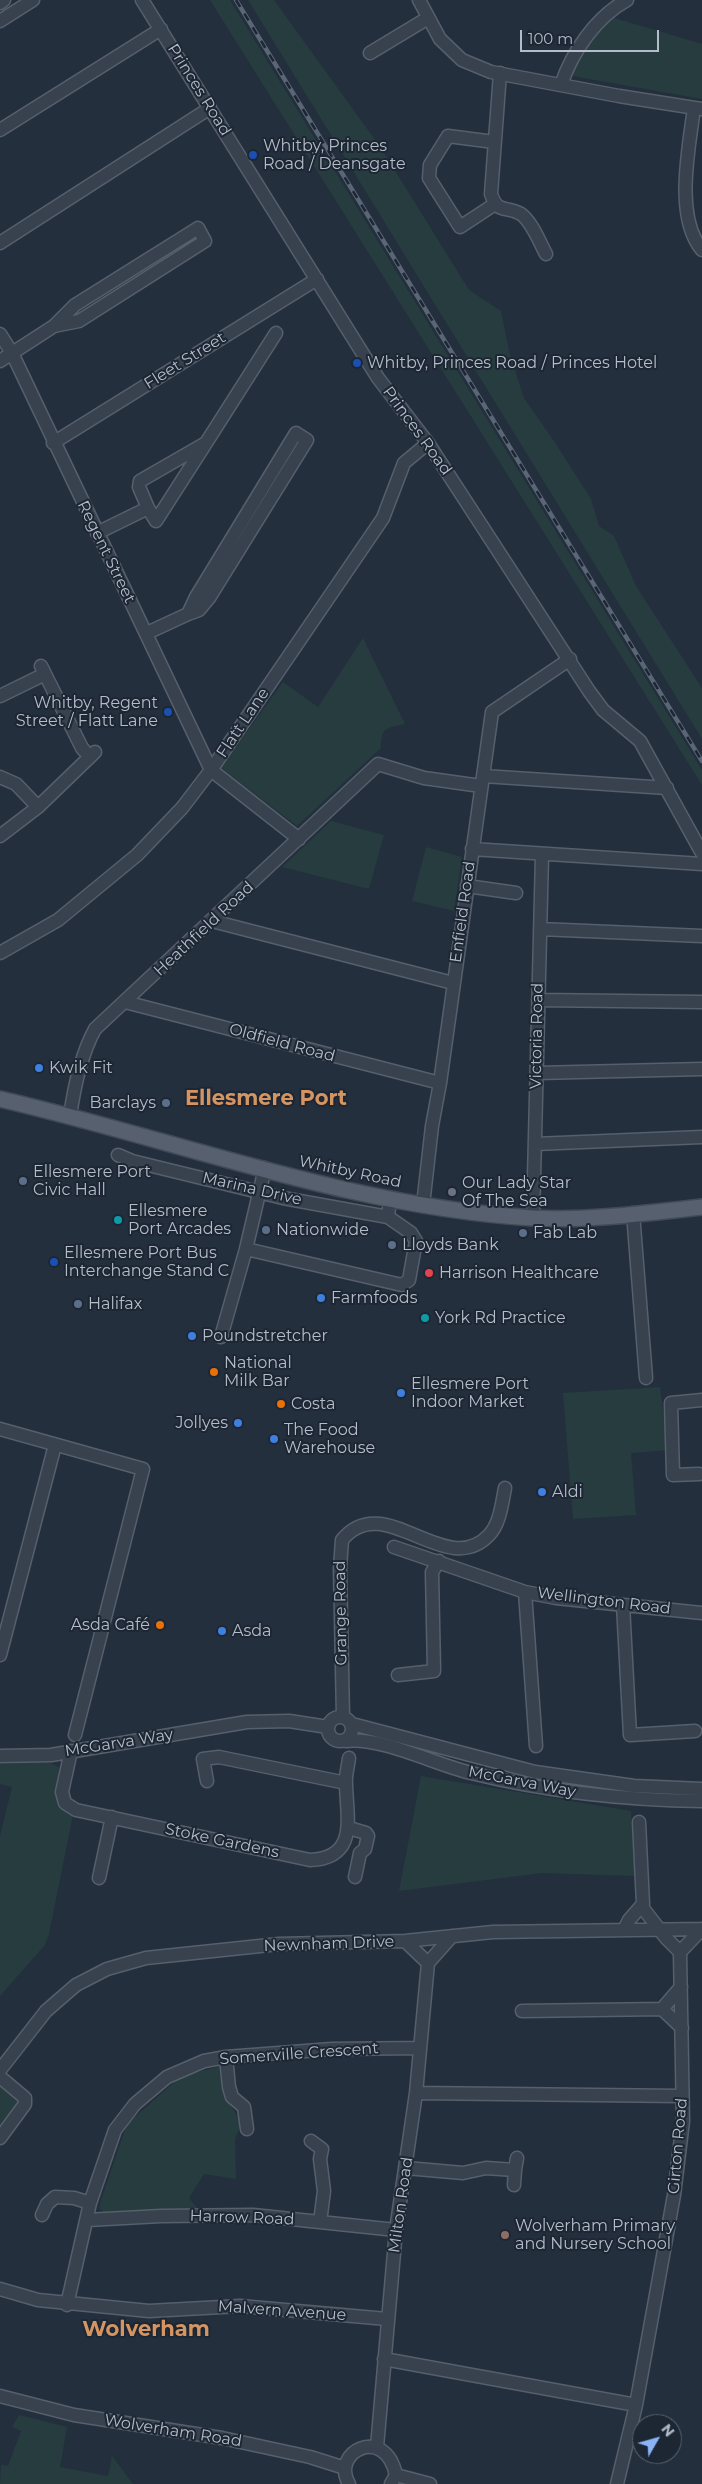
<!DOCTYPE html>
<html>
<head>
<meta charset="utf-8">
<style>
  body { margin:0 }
  #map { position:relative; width:702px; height:2484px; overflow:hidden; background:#242f3e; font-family:Montserrat,sans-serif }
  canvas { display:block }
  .north { position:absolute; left:632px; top:2414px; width:50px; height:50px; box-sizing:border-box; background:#1d2633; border:1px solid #59626f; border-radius:50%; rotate:52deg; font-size:14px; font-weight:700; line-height:20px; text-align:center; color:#b4bcc9 }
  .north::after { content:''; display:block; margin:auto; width:18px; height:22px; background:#8ab4f8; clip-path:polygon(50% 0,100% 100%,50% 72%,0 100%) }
  .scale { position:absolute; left:520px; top:30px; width:139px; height:22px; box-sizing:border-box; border:2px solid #b4bcc9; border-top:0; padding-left:6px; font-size:15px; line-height:18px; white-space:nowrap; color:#b4bcc9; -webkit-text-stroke:4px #1d2633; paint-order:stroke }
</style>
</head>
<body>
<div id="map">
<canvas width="702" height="2484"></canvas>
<div class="north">N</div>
<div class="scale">100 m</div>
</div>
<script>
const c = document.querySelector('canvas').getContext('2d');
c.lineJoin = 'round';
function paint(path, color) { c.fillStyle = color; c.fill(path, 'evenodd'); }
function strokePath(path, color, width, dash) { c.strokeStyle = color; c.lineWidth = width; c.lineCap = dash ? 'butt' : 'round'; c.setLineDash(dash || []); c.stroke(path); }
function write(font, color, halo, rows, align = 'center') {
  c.font = font + ' Montserrat,sans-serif'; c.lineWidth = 4; c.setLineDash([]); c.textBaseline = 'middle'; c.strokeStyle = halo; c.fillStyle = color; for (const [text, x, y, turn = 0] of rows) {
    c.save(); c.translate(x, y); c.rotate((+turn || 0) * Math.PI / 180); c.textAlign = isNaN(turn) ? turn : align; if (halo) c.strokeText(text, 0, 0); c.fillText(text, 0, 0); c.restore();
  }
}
paint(new Path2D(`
  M210,0H230L702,770V785Z
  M248,0H274L381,148L469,290L501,311L510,355L524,398L556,444L591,499L599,526L614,536L636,586L702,688V739Z
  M611,17L702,44V99L572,76L576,62Z
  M363,638L405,724C386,728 381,727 381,748L297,826L221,768L283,682L318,707Z
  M331,821L384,835L369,889L282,867Z
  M426,847L462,857L454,911L412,901Z
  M660,1387L668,1450L631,1453L636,1515L573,1519L563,1393Z
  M47,1762L59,1767L57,1787L59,1805L73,1815L49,1934L45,1945L0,1996V1836L12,1787L0,1784V1764Z
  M421,1776L631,1811L635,1876L542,1873L399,1891Z
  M220,2066C221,2078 221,2091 228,2101C233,2110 238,2115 241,2125L235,2139L236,2179L204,2174L189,2198L198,2209L104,2213L99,2208L101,2200L127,2124L180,2077Z
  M0,2084L22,2101L0,2133Z
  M19,2415L67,2427L60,2467L108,2476L112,2456L133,2484H0L1,2465L8,2466L21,2431L12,2427Z`), '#263c3f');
const minor = new Path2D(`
  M142,0L378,378L428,443L589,691L603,710L640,741L702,853
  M419,0L440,39L462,60L491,72L619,96L702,109
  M0,3L4,0
  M0,21L33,0
  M370,53L428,18
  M500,73L491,194C498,215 506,205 521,214C532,222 540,243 546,254
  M561,85C572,52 596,17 627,0
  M694,108C689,148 674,216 702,250
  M0,130L161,29
  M494,142L448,136L430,165L429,178L460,227L495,204
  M0,243L210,108
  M0,334L12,353L211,770L299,839
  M0,361L54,326L75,305L198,228L205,241L79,321L54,326
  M53,443L317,279
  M206,443L276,333
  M97,533L148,508L139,487L140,481L206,443L156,521L148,508
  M147,633L188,614L196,597L296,433L307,440L209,598L199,610L188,614
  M41,666L82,748L90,757
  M0,696L45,674
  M483,776L667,788
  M0,777L16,784L38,807
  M0,836L38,807L95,752
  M472,849L702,864
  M467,886L516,893
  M212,921L453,983
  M540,929L702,936
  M0,953L58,920L137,855L182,808L211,770L383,518L404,463L428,443
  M538,1000L702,1002
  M125,1002L440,1083
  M537,1073L702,1069
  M70,1117C74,1087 81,1055 95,1029L378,764L424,778L481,786
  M535,1144L702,1137
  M118,1155L132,1161L283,1198L388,1217
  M423,1205L432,1126L440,1083L492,712L570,659
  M633,1213L646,1378
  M533,1218L542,855
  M246,1249L402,1285L409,1280L416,1241L411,1233L388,1217L389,1208
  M221,1337L246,1249L265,1168
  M0,1429L143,1469L75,1735
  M699,1474L673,1475L671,1403L702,1400
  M394,1547L525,1592L556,1598L702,1613
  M525,1592L536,1746
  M623,1605L630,1735L695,1731
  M0,1655L55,1445
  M398,1675L434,1671L432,1572L439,1561
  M328 1729a12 12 0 1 1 24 0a12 12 0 1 1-24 0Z
  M343,1717L340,1568L342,1540C384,1488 446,1581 489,1535C500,1524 502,1503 505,1488
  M352,1724L535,1772L634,1786L702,1789
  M346,1741C382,1737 434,1764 471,1773C548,1792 623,1800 702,1801
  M71,1751L62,1792L65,1803L76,1810L310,1860C358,1858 347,1819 346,1785C345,1776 348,1767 349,1758
  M0,1756L51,1755L247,1722L289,1721L328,1727
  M207,1781L203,1759L219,1757L346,1783
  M349,1828L366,1833L368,1836L365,1849L360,1853L355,1877
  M99,1878L112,1817
  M624,1930L629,1920L643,1904L639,1822
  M680,1952L702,1929
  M428,1963L452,1936
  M662,2009L681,1987
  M522,2011L662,2009L682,2028
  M226,2057L229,2087L232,2097L244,2107L247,2129
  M0,2070L46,2011L76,1985L107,1969L146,1958L279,1944L405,1941L493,1932L702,1929
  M0,2077L25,2098V2104L0,2138
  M416,2093L682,2096
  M311,2141L322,2149L320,2159L324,2191L320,2222
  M406,2168L463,2173L486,2168L515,2170L517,2158
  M514,2185L515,2170
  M42,2215L47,2204L55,2197L74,2198L90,2203
  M87,2220L161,2216L253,2215L396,2230
  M0,2289L38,2300L149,2311L240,2306L387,2319
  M67,2305L90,2203L115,2130L135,2104L167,2077L204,2061L226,2057L332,2049L420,2048
  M384,2359L636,2405
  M0,2396L74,2415L222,2438L310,2457L345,2468
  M377,2447L396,2230L416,2093L428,1963L405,1941
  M396,2475L430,2484
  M349,2484C330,2452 385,2424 396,2475L391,2484
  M617,2484L636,2405L674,2195L683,2121L680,1952L666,1938L642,1907`);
const major = new Path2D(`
  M0,1099C177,1140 350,1207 533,1218C589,1221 647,1213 702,1207`);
strokePath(minor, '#565f6c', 15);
strokePath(major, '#414a57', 18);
strokePath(minor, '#38414e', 12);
strokePath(major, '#56606e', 15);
const rail = new Path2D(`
  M236,0L702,761`);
strokePath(rail, '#5a6575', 4.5);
strokePath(rail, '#1d2633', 2.5, [8]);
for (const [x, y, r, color] of [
  [253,155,5,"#1a4fb4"],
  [357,363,5,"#1a4fb4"],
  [168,712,5,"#1a4fb4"],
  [39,1068,5,"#3f7fe0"],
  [166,1103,5,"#5c6f8a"],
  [23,1181,5,"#5c6f8a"],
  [452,1192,5,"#6b7280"],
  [118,1220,5,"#0f9aa8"],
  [266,1230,5,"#5c6f8a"],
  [523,1233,5,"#5c6f8a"],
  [392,1245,5,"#5c6f8a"],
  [54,1262,5,"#1a4fb4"],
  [429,1273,5,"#e0444e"],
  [321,1298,5,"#3f7fe0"],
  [78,1304,5,"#5c6f8a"],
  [425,1318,5,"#0f9aa8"],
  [192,1336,5,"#3f7fe0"],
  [214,1372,5,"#e8710a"],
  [401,1393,5,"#3f7fe0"],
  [281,1404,5,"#e8710a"],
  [238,1423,5,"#3f7fe0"],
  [274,1439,5,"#3f7fe0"],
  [542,1492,5,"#3f7fe0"],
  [160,1625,5,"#e8710a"],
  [222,1631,5,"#3f7fe0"],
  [505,2235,5,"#8d6e63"]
]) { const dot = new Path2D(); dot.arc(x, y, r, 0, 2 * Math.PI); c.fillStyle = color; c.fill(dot); strokePath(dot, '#1d2633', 2); }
write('16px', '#b4bcc9', '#1d2633', [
  ["Princes Road",199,90,58],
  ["Fleet Street",185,361,-32],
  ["Princes Road",417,431,54],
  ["Regent Street",106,552,64],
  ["Flatt Lane",243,723,-56],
  ["Enfield Road",463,912,-82],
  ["Heathfield Road",204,929,-43],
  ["Victoria Road",537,1036,-89],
  ["Oldfield Road",282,1043,15],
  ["Whitby Road",350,1172,12],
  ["Marina Drive",252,1189,13],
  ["Wellington Road",604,1601,7],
  ["Grange Road",341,1613,-91],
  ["McGarva Way",119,1743,-9],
  ["McGarva Way",522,1782,11],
  ["Stoke Gardens",222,1841,12],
  ["Newnham Drive",329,1944,-2],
  ["Somerville Crescent",299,2054,-4],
  ["Girton Road",678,2146,-85],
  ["Milton Road",401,2205,-82],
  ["Harrow Road",242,2218,2],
  ["Malvern Avenue",282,2311,4],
  ["Wolverham Road",173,2431,9]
]);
write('16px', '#b4bcc9', '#1d2633', [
  ["Whitby, Princes",263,146],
  ["Road / Deansgate",263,164],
  ["Whitby, Princes Road / Princes Hotel",367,363],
  ["Whitby, Regent",158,703,"right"],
  ["Street / Flatt Lane",158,721,"right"],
  ["Kwik Fit",49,1068],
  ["Barclays",156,1103,"right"],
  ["Ellesmere Port",33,1172],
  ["Civic Hall",33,1190],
  ["Our Lady Star",462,1183],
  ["Of The Sea",462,1201],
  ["Ellesmere",128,1211],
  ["Port Arcades",128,1229],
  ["Nationwide",276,1230],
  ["Fab Lab",533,1233],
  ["Lloyds Bank",402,1245],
  ["Ellesmere Port Bus",64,1253],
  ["Interchange Stand C",64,1271],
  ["Harrison Healthcare",439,1273],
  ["Farmfoods",331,1298],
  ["Halifax",88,1304],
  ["York Rd Practice",435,1318],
  ["Poundstretcher",202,1336],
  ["National",224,1363],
  ["Milk Bar",224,1381],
  ["Ellesmere Port",411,1384],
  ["Indoor Market",411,1402],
  ["Costa",291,1404],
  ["Jollyes",228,1423,"right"],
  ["The Food",284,1430],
  ["Warehouse",284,1448],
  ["Aldi",552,1492],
  ["Asda Café",150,1625,"right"],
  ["Asda",232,1631],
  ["Wolverham Primary",515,2226],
  ["and Nursery School",515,2244]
], 'left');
write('bold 21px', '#d59563', '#1d2633', [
  ["Ellesmere Port",266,1099],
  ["Wolverham",146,2330]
]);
</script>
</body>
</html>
